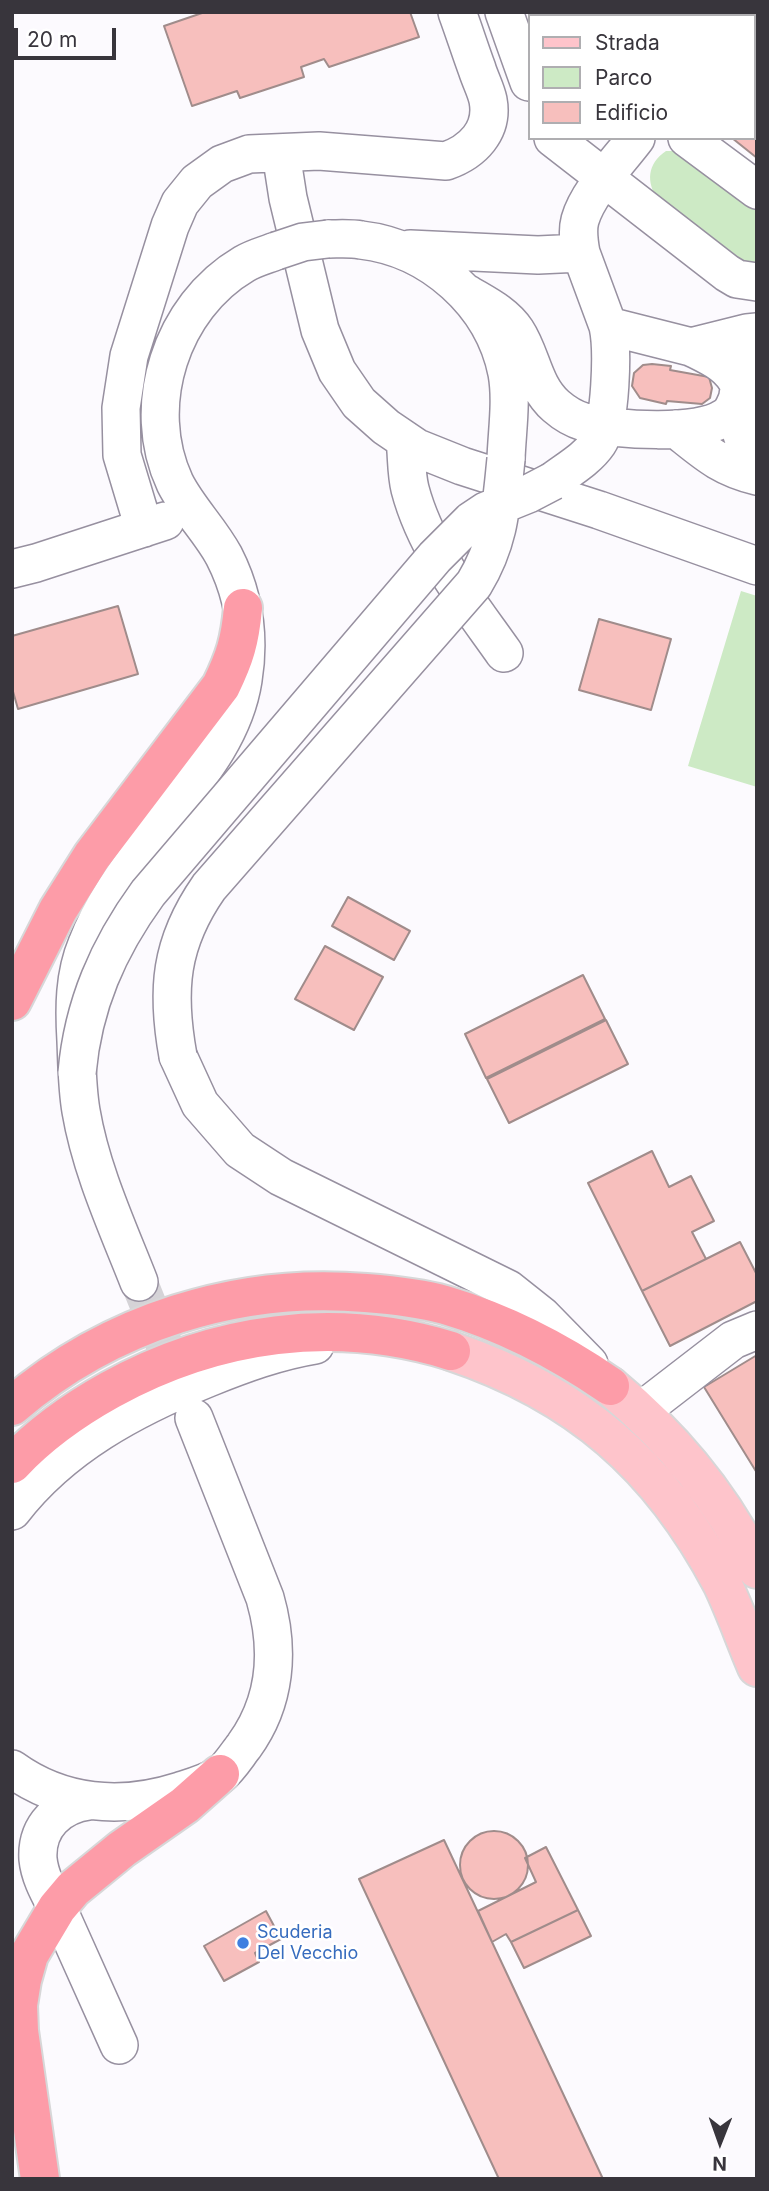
<!DOCTYPE html>
<html>
<head>
<meta charset="utf-8">
<style>
  body { margin:0 }
  #map { position:relative; width:769px; height:2191px; overflow:hidden; background:#fcfafe; font-family:Inter,sans-serif }
  canvas { display:block }
  .frame { position:absolute; inset:0; border:14px solid #38353c; pointer-events:none }
  .legend { position:absolute; left:528px; top:14px; width:228px; height:126px; box-sizing:border-box; background:#fff; border:2px solid #afaeb1; margin:0; padding:9px 12px; list-style:none; font-size:21px; color:#38353c }
  .legend li { display:flex; align-items:center; gap:14px; height:35px }
  .legend b { width:35px; border:2px solid #afaeb1 }
  .north { position:absolute; left:685px; top:2107px; width:70px; height:70px; -webkit-text-stroke:5px #fff; paint-order:stroke; rotate:181deg; font-size:19px; font-weight:700; line-height:28px; text-align:center; color:#38353c }
  .north::after { content:''; display:block; margin:auto; width:24px; height:32px; background:#38353c; clip-path:polygon(50% 0,100% 100%,50% 72%,0 100%) }
  .scale { position:absolute; left:14px; top:28px; width:102px; height:32px; box-sizing:border-box; border:4px solid #38353c; border-top:0; padding-left:9px; font-size:21px; line-height:24px; white-space:nowrap; color:#38353c; -webkit-text-stroke:5px #fff; paint-order:stroke }
</style>
</head>
<body>
<div id="map">
<canvas width="769" height="2191"></canvas>
<div class="frame"></div>
<ul class="legend">
<li><b style="height:9px;background:#fec4cb"></b>Strada</li>
<li><b style="height:19px;background:#cdeac5"></b>Parco</li>
<li><b style="height:19px;background:#f7bfbd"></b>Edificio</li>
</ul>
<div class="north">N</div>
<div class="scale">20 m</div>
</div>
<script>
const c = document.querySelector('canvas').getContext('2d');
c.lineJoin = 'round';
function paint(path, color) { c.fillStyle = color; c.fill(path, 'evenodd'); }
function strokePath(path, color, width, dash) { c.strokeStyle = color; c.lineWidth = width; c.lineCap = dash ? 'butt' : 'round'; c.setLineDash(dash || []); c.stroke(path); }
function write(font, color, halo, rows, align = 'center') {
  c.font = font + ' Inter,sans-serif'; c.lineWidth = 5; c.setLineDash([]); c.textBaseline = 'middle'; c.strokeStyle = halo; c.fillStyle = color; for (const [text, x, y, turn = 0] of rows) {
    c.save(); c.translate(x, y); c.rotate((+turn || 0) * Math.PI / 180); c.textAlign = isNaN(turn) ? turn : align; if (halo) c.strokeText(text, 0, 0); c.fillText(text, 0, 0); c.restore();
  }
}
paint(new Path2D(`
  M666,151H677L757,203V269L748,266L658,200C646,182 647,164 666,151Z
  M741,591L757,596V787L688,766Z`), '#cdeac5');
const building = new Path2D(`
  M205,12H410L419,37L329,67L324,59L301,67L304,77L240,98L237,91L192,106L164,26Z
  M568,12H664L661,16H572Z
  M719,12H757V39L753,43V16H716Z
  M753,67L757,69V158L732,138H753Z
  M652,364L671,366L670,370L709,377L712,388L710,398L702,404L667,401L666,404L640,398L632,386L634,373L643,365Z
  M118,606L138,674L18,709L12,688V636Z
  M599,619L671,639L651,710L579,690Z
  M348,897L410,931L394,960L332,926Z
  M325,946L383,977L354,1030L295,999Z
  M583,975L605,1019L486,1078L465,1034Z
  M606,1020L628,1064L509,1123L487,1079Z
  M652,1151L669,1187L691,1176L714,1221L692,1232L706,1259L642,1291L588,1183Z
  M740,1242L757,1275V1301L670,1346L642,1291Z
  M757,1355V1473L704,1387Z
  M460 1865a34 34 0 1 1 68 0a34 34 0 1 1-68 0Z
  M444,1840L492,1942L603,2179H499L359,1879Z
  M546,1847L578,1910L511,1942L506,1934L492,1942L478,1911L536,1882L525,1858Z
  M578,1910L591,1936L524,1968L511,1942Z
  M266,1911L281,1939L255,1953L259,1962L224,1981L204,1946Z`);
paint(building, '#f7bfbd');
strokePath(building, '#a08c8b', 2);
strokePath(new Path2D(`
  M720,12L725,16
  M753,37L757,40
  M139,1282L183,1391`), '#d5d3d7', 37, [37, 18]);
const minor = new Path2D(`
  M504,12L529,82
  M553,138L727,273L737,279L757,282
  M687,138L757,190
  M281,153L288,198L320,330L337,371L359,403L386,427L417,448L462,466L599,510L757,566
  M328,239C339,239 350,238 361,240C431,248 493,303 507,373C512,401 507,431 506,459
  M410,249L538,255L581,253C579,242 577,231 580,220C588,192 618,162 636,138
  M581,253L608,326
  M466,293C484,304 504,313 516,331C532,355 533,386 556,406C564,413 574,419 584,422C614,430 700,436 725,417C732,413 734,407 737,400
  M757,359C728,386 733,433 757,461
  M740,387C731,365 711,357 691,347L747,333L757,332
  M676,429C705,452 720,467 757,476
  M405,440C407,456 406,473 410,489C426,550 468,602 504,653
  M553,481C569,469 587,459 598,443C611,424 613,349 608,326L691,347
  M144,528L122,455L121,408L129,356L170,226L180,203L197,182L222,164L249,154L319,151L446,161C472,152 494,131 488,100C486,90 480,79 477,69C470,50 464,31 457,12
  M12,569L36,563L165,521
  M178,1056L200,1104L240,1150L281,1177L508,1289L542,1316L589,1364
  M139,1282C117,1226 91,1170 81,1111C77,1088 77,1064 76,1041C74,1008 74,975 87,944C103,902 131,866 157,830C192,784 234,739 243,680C250,637 244,595 224,556C210,530 188,509 175,483C139,406 171,307 244,264C254,258 266,255 276,251
  M641,1411L733,1340L757,1330
  M12,1511C62,1446 134,1408 208,1378C243,1364 278,1351 315,1345
  M12,1769C62,1805 121,1810 180,1791C193,1787 208,1783 220,1775C229,1768 237,1755 244,1746C276,1702 280,1650 265,1598L194,1418
  M89,1801C59,1805 36,1826 38,1859C40,1880 53,1899 62,1918C81,1961 100,2003 119,2045`);
const major = new Path2D(`
  M451,1351C577,1393 660,1465 722,1583C735,1610 745,1639 757,1667
  M610,1386C672,1437 722,1497 757,1569`);
const highway = new Path2D(`
  M12,1001L58,910L92,856L221,686C235,657 240,641 243,608
  M12,1406C110,1322 238,1282 366,1293C392,1295 420,1298 445,1305C506,1323 558,1350 610,1386
  M12,1464C40,1434 74,1410 110,1390C215,1332 335,1315 451,1351
  M40,2179L19,2031L18,2005L22,1980L29,1955L57,1908L73,1889L122,1849L185,1805L220,1774`);
strokePath(minor, '#9790a0', 40);
strokePath(major, '#d7d7d8', 42);
strokePath(highway, '#d7d7d8', 42);
strokePath(minor, '#fff', 37);
strokePath(major, '#fec4cb', 38);
strokePath(highway, '#fd9ca8', 38);
const minorBridge = new Path2D(`
  M276,251L303,242L328,239
  M178,1056C166,990 170,943 209,887L474,584C500,541 501,507 506,459
  M77,1073C83,1005 108,948 148,893L435,557L471,521L486,511L528,494L553,481`);
strokePath(minorBridge, '#9790a0', 40, []);
strokePath(minorBridge, '#fff', 37);
for (const [x, y, r, color] of [
  [243,1943,7,"#3f7fe0"]
]) { const dot = new Path2D(); dot.arc(x, y, r, 0, 2 * Math.PI); c.fillStyle = color; c.fill(dot); strokePath(dot, '#fff', 2.5); }
write('18px', '#366cbe', '#fff', [
  ["Scuderia",257,1933],
  ["Del Vecchio",257,1954]
], 'left');
</script>
</body>
</html>
